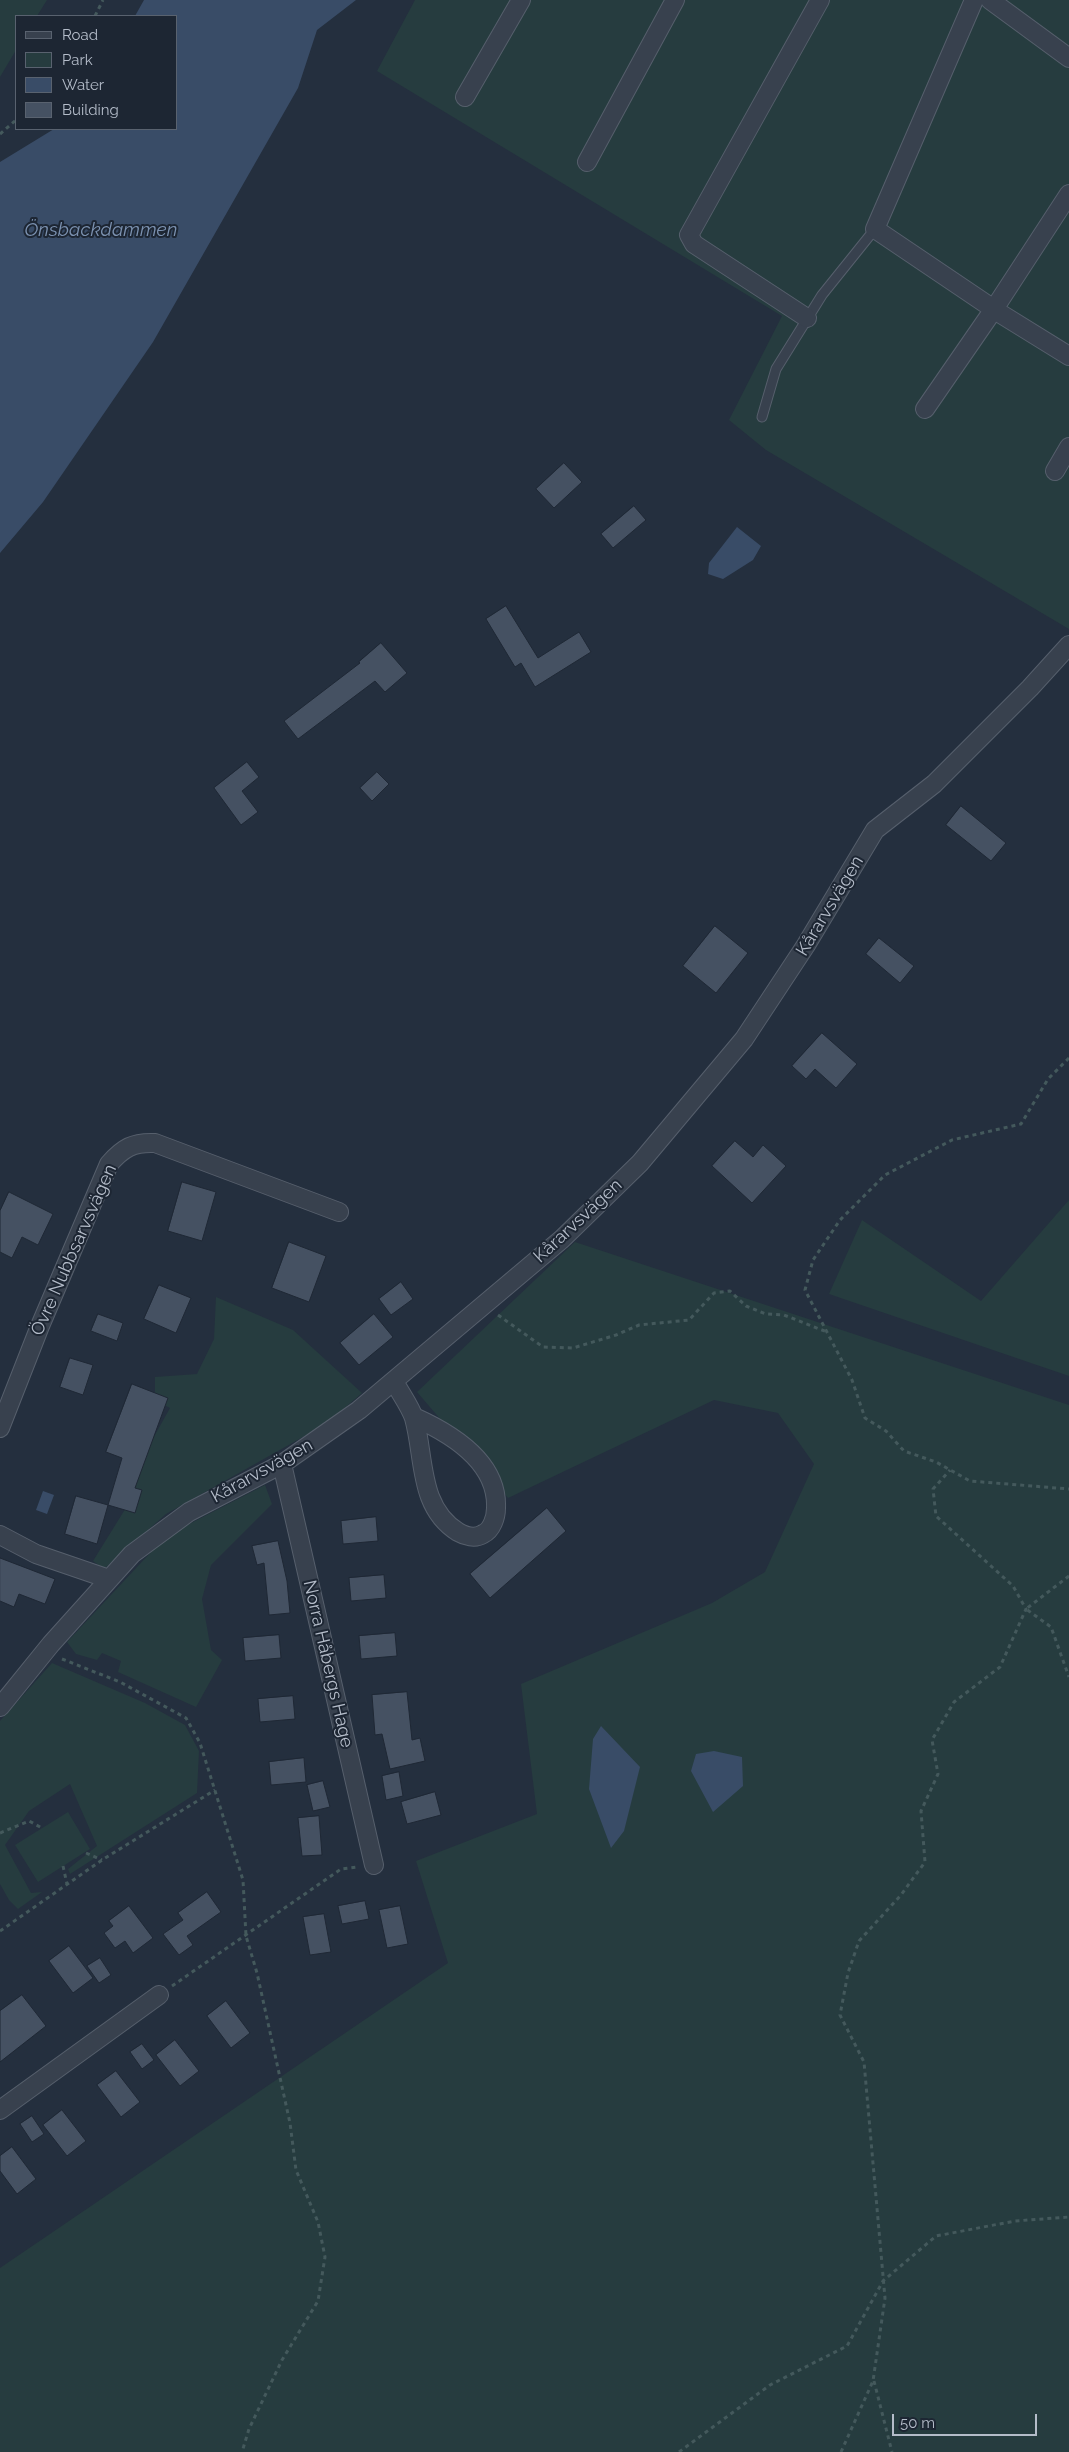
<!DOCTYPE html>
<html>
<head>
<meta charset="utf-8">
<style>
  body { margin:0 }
  #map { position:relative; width:1069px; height:2452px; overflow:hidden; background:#242f3e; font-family:Raleway,sans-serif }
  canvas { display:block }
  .legend { position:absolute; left:15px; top:15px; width:162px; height:115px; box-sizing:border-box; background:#1d2633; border:1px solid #59626f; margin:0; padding:6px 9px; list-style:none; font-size:15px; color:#b4bcc9 }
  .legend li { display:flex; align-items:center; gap:10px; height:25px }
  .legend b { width:25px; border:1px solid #59626f }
  .scale { position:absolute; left:892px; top:2414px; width:145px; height:22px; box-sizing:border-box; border:2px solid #b4bcc9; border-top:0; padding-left:6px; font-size:15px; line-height:18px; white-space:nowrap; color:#b4bcc9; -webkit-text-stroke:4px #1d2633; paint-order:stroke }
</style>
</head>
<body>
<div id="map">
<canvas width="1069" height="2452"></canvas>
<ul class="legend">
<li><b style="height:6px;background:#38414e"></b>Road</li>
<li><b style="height:14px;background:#263c3f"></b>Park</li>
<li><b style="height:14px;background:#394c67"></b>Water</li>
<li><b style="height:14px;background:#455162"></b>Building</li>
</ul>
<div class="scale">50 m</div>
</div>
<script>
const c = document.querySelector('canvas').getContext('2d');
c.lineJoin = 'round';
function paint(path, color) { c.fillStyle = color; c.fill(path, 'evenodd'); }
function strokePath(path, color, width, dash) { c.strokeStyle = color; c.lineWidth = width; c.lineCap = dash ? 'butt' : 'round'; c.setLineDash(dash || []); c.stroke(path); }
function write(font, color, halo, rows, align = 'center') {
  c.font = font + ' Raleway,sans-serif'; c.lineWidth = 4; c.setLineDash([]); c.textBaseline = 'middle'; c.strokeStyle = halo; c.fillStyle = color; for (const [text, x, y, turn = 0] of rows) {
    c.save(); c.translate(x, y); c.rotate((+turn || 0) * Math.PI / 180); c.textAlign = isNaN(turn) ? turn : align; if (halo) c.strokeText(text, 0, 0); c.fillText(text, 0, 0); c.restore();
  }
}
paint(new Path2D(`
  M0,0H47L37,16H16V50L0,77Z
  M415,0H1069V629L766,450L729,420L782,316L377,71Z
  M1069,1200V1376L829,1294L862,1220L981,1301Z
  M575,1242L1069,1405V2452H0V2268L448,1963L416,1861L537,1814L521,1684L712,1603L765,1572L814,1464L778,1413L714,1400L508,1498L417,1392Z
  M216,1297L293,1330L362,1393L326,1424L166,1514L104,1569L93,1561L124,1511L127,1485L170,1408L155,1400V1377L197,1374L214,1339Z
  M265,1485L272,1504L211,1565L202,1599L211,1650L222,1660L196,1707L118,1672L121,1661L102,1653L97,1660L76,1654L67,1642L166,1536Z
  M52,1663L145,1703L185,1725L199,1751L197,1793L70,1874L68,1869L97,1846L70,1784L29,1811L5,1845L31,1893L42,1892L18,1909L9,1900L0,1884V1721Z
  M68,1812L90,1849L38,1882L15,1845Z`), '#263c3f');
paint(new Path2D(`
  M144,0H356L317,30L298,88L153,342L43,502L0,553V162L54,129H176V16H135Z
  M737,527L761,546L753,560L723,579L708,574L709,563Z
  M43,1491L54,1495L47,1514L36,1510Z
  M601,1726L640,1767L624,1831L611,1848L589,1789L593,1739Z
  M714,1751L742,1757L743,1786L713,1812L691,1771L696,1754Z`), '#394c67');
const building = new Path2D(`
  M564,463L582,482L554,508L536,489Z
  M634,506L646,520L613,548L601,534Z
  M506,606L538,658L579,632L591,652L535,687L521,663L515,667L486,619Z
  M381,643L407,673L385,692L375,681L298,739L284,721L360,663L359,662Z
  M247,762L259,777L242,791L258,812L241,825L214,788Z
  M377,772L389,784L372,801L360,788Z
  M961,806L1006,843L991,861L946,825Z
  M715,926L748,953L716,993L683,966Z
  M879,938L914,966L900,983L866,954Z
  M822,1033L857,1064L836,1088L815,1069L806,1079L792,1066Z
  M735,1141L753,1157L763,1145L786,1166L752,1203L712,1166Z
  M182,1182L216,1192L202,1241L168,1231Z
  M9,1192L53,1214L38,1245L22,1237L12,1258L0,1252V1211Z
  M289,1242L326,1256L309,1302L272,1288Z
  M401,1282L413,1299L391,1315L379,1299Z
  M159,1285L191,1298L176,1333L144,1319Z
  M98,1314L123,1323L117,1341L91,1331Z
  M374,1314L393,1337L359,1365L340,1343Z
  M70,1358L93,1365L83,1395L60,1387Z
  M132,1384L168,1398L135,1488L142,1490L135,1513L108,1505L122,1458L106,1452Z
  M76,1496L108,1505L97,1544L65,1534Z
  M547,1508L566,1531L490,1598L470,1574Z
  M376,1517L378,1541L343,1544L341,1521Z
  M278,1541L287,1581L290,1613L269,1615L264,1563L257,1565L252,1546Z
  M0,1558L55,1579L45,1604L19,1594L14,1607L0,1601Z
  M384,1575L386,1598L351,1601L349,1578Z
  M395,1633L397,1656L361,1659L359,1636Z
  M279,1635L281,1658L245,1661L243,1638Z
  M407,1692L412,1740L420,1738L425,1761L390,1769L382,1734L375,1735L372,1695Z
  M293,1696L295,1719L260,1722L258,1699Z
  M304,1758L306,1782L271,1785L269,1762Z
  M399,1772L403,1796L386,1800L382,1776Z
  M323,1781L330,1807L313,1811L307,1785Z
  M435,1792L441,1815L407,1824L401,1802Z
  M319,1816L322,1855L302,1856L298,1818Z
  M207,1892L221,1912L187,1936L193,1945L179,1955L163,1934L183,1920L178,1913Z
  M365,1901L369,1919L342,1924L338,1906Z
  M129,1906L153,1938L133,1953L125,1941L115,1948L104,1933L113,1926L109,1921Z
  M400,1906L408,1944L387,1948L379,1910Z
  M324,1914L331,1952L310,1955L303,1917Z
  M69,1946L93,1978L73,1993L49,1961Z
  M100,1958L111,1975L99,1983L87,1966Z
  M22,1995L46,2026L0,2062V2011Z
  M226,2001L250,2033L231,2048L207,2016Z
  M175,2040L199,2071L180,2086L156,2055Z
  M142,2044L154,2060L142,2069L130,2052Z
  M116,2071L140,2102L121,2117L97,2085Z
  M62,2110L86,2141L67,2156L43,2125Z
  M32,2116L44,2134L32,2142L20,2124Z
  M12,2147L36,2179L17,2194L0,2171V2156Z`);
paint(building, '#455162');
strokePath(building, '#1f2835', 1);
const lane = new Path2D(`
  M762,417L776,369L822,295L875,229`);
const street = new Path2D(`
  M974,0L875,229L1001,314L1069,356
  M990,0L1069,58
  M465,97L521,0
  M587,162L675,0
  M807,318L694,244L689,235L820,0
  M925,409L994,309L1069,194
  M1055,471L1069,447
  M394,1381C400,1393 410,1406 414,1418C425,1457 418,1507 458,1532C465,1536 475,1539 483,1534C492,1530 496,1517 496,1508C498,1462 450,1433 414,1417
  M0,1428L40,1326L109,1164C123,1148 133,1142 155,1143L339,1212
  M282,1464L374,1865
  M0,1535L36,1554L109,1579
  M0,1707L51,1644L132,1554L189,1512L282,1464L359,1410L562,1239L640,1163L744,1039L806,945L875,830L934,784L1030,688L1069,645
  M0,2110L159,1995`);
strokePath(lane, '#565f6c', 11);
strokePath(street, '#565f6c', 20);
strokePath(new Path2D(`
  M95,16L103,0
  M0,134L16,120
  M1069,1058L1048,1079L1021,1124L952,1140L885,1175L840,1220L813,1260L805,1290L852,1380L865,1418L886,1431L904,1451L936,1462L970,1481L1069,1489
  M498,1315L543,1347L573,1348L616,1335L639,1325L689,1320L714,1293L730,1291L746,1306L766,1314L784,1315L827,1332
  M1069,1576L1026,1609L1051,1627L1069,1677
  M62,1659L120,1682L186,1718L200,1743L243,1880L246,1936L257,1973L290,2123L296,2170L318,2222L325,2257L318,2301L282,2360L249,2429L242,2452
  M0,1833L29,1821L42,1828
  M86,1853L102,1860
  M63,1866L67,1884
  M0,1931L102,1860L215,1790
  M172,1986L341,1869L357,1867
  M874,2381L892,2452
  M679,2452L770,2385L847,2346L883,2281L936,2236L1015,2221L1069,2217
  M841,2452L873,2381L885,2298L864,2062L840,2015L848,1973L859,1941L901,1895L925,1862L921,1811L938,1774L932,1740L954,1702L1000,1667L1026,1609L1013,1586L936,1516L933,1489L950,1470`), '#44595c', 3, [4, 4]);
strokePath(lane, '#38414e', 9);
strokePath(street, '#38414e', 18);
write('18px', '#b4bcc9', '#1d2633', [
  ["Kårarvsvägen",830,906,-59],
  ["Kårarvsvägen",578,1221,-43],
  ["Övre Nubbsarvsvägen",74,1250,-66],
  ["Kårarvsvägen",262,1471,-29],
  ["Norra Håbergs Hage",328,1664,77]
]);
write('italic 19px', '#7c92b1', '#1d2633', [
  ["Önsbackdammen",101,230]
]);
</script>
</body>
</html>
